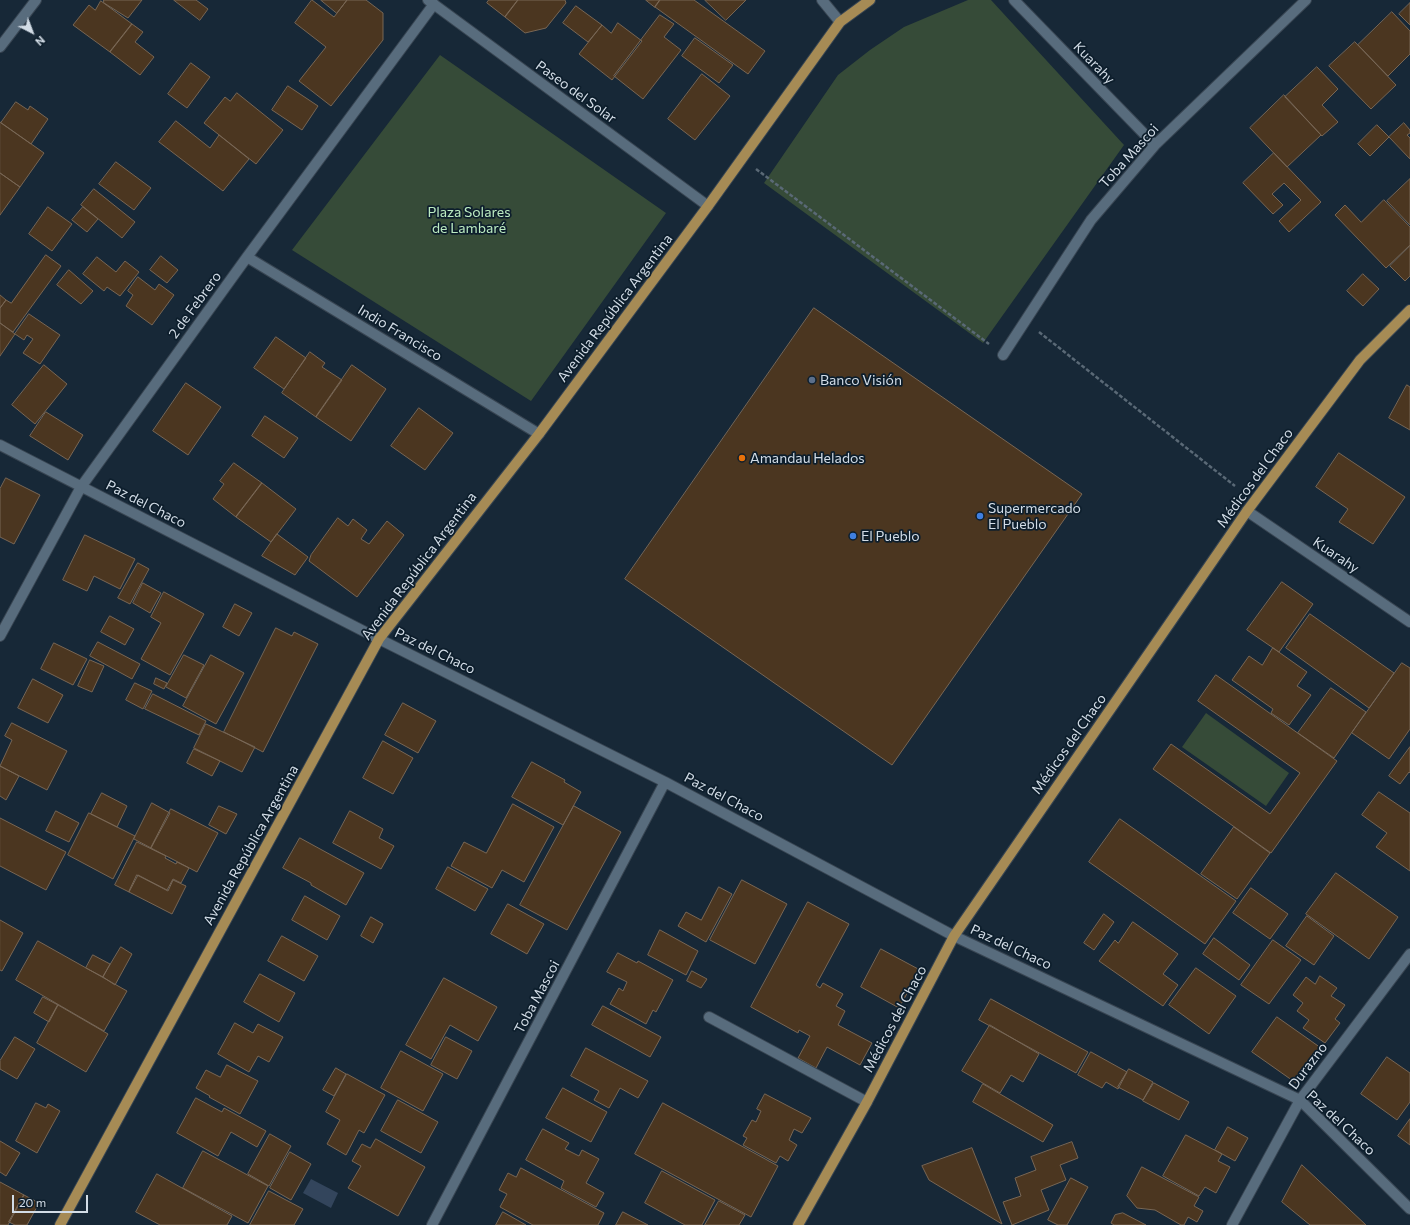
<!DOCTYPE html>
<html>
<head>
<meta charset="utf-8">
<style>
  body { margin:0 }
  #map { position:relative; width:1410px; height:1225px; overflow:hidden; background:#172837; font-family:Commissioner,sans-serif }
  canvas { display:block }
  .north { position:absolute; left:12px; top:12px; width:40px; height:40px; -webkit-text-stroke:3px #0d1e2c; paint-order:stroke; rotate:138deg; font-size:11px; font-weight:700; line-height:16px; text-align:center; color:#d2dce6 }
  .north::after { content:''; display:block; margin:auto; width:14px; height:18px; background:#d2dce6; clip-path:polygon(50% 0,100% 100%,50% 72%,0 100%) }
  .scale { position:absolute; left:12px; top:1195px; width:76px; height:18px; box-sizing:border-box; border:2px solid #d2dce6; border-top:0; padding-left:5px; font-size:12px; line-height:14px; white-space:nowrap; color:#d2dce6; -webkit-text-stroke:3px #0d1e2c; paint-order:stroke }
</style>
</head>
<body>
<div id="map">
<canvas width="1410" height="1225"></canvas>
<div class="north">N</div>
<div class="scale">20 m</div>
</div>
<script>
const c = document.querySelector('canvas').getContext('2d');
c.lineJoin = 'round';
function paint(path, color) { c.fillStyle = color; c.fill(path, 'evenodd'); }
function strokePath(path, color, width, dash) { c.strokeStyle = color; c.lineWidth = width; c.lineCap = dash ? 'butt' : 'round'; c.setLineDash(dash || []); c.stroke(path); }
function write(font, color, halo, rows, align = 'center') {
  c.font = font + ' Commissioner,sans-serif'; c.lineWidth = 3.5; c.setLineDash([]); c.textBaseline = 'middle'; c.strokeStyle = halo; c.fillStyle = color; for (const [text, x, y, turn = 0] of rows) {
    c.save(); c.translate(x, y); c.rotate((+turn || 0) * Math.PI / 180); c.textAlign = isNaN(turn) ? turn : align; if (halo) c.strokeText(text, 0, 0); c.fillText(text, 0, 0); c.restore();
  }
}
paint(new Path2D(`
  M968,0H991L1124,145L983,343L764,183L838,75L870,50L904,27Z
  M440,55L666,213L531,401L292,250Z
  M1206,713L1289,773L1266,806L1182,747Z`), '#364b38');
paint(new Path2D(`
  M311,1179L338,1193L331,1208L303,1193Z`), '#33455c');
const building = new Path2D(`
  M104,0H142L128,18L104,3Z
  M174,0H196L208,9L200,20Z
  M312,0L334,17L347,0H366L383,13V40L331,106L299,81L326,47L295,23Z
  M321,0H347L337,13Z
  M489,0H518L505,17L487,3Z
  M518,0H565L566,3L546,28L525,33L505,17Z
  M646,0H660L655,7Z
  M660,0H694L765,51L748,74L655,7Z
  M705,0H746L726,20Z
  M101,1L132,24L110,52L73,25L89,5L95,10Z
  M1410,3V25L1399,14Z
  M576,6L602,25L588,42L563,23Z
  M1392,12L1410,31V54L1388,76L1358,45Z
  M660,15L674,24L664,37L681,50L643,99L614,76Z
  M618,23L642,41L612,80L579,54L602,25L611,33Z
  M132,24L143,32L135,42L154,57L140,75L110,52Z
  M695,38L733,65L719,83L682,56Z
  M1355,42L1396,85L1371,109L1329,66Z
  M191,63L210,77L187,108L168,94Z
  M1317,67L1338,89L1322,105L1338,122L1322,136L1285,97Z
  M702,74L730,96L695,140L668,119Z
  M288,86L318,106L302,130L272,110Z
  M237,93L283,130L256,164L204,123L225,97L230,101Z
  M1284,95L1321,135L1287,167L1250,128Z
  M16,102L28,110L30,106L48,119L31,144L1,123Z
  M176,121L210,148L219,135L249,159L223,191L159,142Z
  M0,122L44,153L20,187L0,173Z
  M1404,123L1410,130V133L1407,135L1410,138V159L1389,137Z
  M1377,125L1389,137L1370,156L1358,144Z
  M1274,153L1321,202L1289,232L1279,221L1301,200L1284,183L1272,194L1283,205L1273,214L1243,183Z
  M116,162L151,188L134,210L99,184Z
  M0,173L20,187L0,215Z
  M1410,179V225L1387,201Z
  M94,189L135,222L122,238L81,205Z
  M1384,200L1410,227V245L1386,268L1335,215L1345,205L1361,222Z
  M48,207L72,224L52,251L29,234Z
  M83,207L98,219L87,232L72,220Z
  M1410,246V276L1405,281L1390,266Z
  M46,255L61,266L13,332L0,323V308L6,300L11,303Z
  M161,256L178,270L167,283L150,270Z
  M97,257L116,272L125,261L139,272L120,296L107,287L104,291L83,274Z
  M69,270L93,291L81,304L57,285Z
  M1363,274L1379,289L1363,306L1347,291Z
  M138,277L155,290L159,284L174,295L152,325L126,306L133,295L128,291Z
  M0,295L6,300L0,308Z
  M814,308L1082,494L892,765L625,579Z
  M29,314L60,335L40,364L23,353L33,339L27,335L24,340L15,334Z
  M0,323L15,334L0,356Z
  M276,337L306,358L284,389L254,368Z
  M310,352L325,363L322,367L342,380L316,417L282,393Z
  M44,365L67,384L35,424L12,405Z
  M352,365L386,389L351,441L316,417Z
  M186,383L221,407L188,455L153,431Z
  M1407,385L1410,387V430L1389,418Z
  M419,408L453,433L425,470L391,446Z
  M46,412L83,435L68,460L30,436Z
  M265,416L298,438L284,458L252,436Z
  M1339,453L1405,497L1373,544L1339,522L1348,509L1316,487Z
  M234,463L262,483L236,517L213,499L224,484L220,481Z
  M6,478L40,495L14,544L0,537V489Z
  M262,483L296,509L271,542L236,517Z
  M338,518L348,526L353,519L367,530L361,539L369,544L387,521L404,535L357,597L309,561L311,555Z
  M277,534L308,557L295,575L262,556Z
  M85,535L135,559L120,589L94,576L87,591L63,580Z
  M138,563L149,569L130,604L118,598Z
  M1282,582L1313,604L1279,652L1247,630Z
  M143,583L161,593L150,613L133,603Z
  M164,592L204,614L170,675L141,659L161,623L151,617Z
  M235,604L252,613L239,636L223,627Z
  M1310,614L1394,673L1369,708L1286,648Z
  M110,616L134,629L125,645L101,632Z
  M276,628L292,636L294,632L318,644L263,752L224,732Z
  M98,642L140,664L132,679L90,656Z
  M54,643L87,659L73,685L41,669Z
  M1273,648L1307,672L1297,686L1311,695L1289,725L1271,713L1273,709L1232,680L1249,656L1262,665Z
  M184,655L204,665L186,698L166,687Z
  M211,655L244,673L216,724L183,706Z
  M90,660L104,666L92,692L78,686Z
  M1402,663L1410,668V729L1389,759L1352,733Z
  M1216,675L1337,761L1271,853L1153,769L1171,744L1270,814L1300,773L1198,701Z
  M156,678L167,683L164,689L154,684Z
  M33,679L63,695L48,723L18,708Z
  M135,683L152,691L143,709L126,700Z
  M1331,688L1366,712L1334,758L1298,733Z
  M153,694L206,721L199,735L145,709Z
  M403,703L436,721L418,753L385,735Z
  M12,723L67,751L47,790L0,766L12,740L5,736Z
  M206,724L255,747L242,772L194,748Z
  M383,741L413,758L393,794L363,778Z
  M1410,747V773L1409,772L1400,784L1389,776Z
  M194,749L220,761L212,776L187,763Z
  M532,762L565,780L564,782L581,792L563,825L512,797Z
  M0,766L19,776L6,800L0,796Z
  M1379,792L1410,813V871L1376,847L1387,833L1362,815Z
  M102,793L127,806L117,827L91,814Z
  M152,803L170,813L151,848L134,839Z
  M513,804L554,827L524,882L502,870L492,888L451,866L464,842L486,853Z
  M219,806L237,814L226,834L209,825Z
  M574,806L621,832L567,930L520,905Z
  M171,809L218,833L197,872L151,848Z
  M56,811L79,823L69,842L46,831Z
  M350,811L383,829L379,838L394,846L381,869L333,843Z
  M89,813L135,836L113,879L68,855Z
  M0,818L66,852L46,890L0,866Z
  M1120,819L1236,901L1205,944L1089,862Z
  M1234,827L1270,853L1237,899L1201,874Z
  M300,838L364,873L346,905L311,885V883L283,868Z
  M137,842L166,856L165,858L176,864L177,862L189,868L181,883L173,879L167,890L138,875L129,892L115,885Z
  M448,867L488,889L475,911L436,889Z
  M1336,873L1398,917L1369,959L1306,914Z
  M137,875L168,891L173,880L186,886L172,914L129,892Z
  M742,880L787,904L755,964L710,940Z
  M719,887L732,894L706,942L678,926L686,912L701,920Z
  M1251,888L1288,914L1270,939L1233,913Z
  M305,896L340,916L327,940L292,920Z
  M808,902L849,924L816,985L820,988L823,983L843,994L836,1006L845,1011L838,1025L872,1043L860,1065L827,1047L816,1068L798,1058L810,1036L799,1030L798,1033L751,1007Z
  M508,904L544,924L527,954L491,934Z
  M1104,914L1114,922L1094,950L1084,943Z
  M1307,916L1334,936L1314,965L1286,946Z
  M371,917L383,924L373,943L361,936Z
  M0,920L23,933L2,971L0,970Z
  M1133,922L1178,954L1163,974L1178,985L1163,1006L1099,961L1115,940L1118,943Z
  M660,930L698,951L686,975L648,955Z
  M282,936L318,956L304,981L268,961Z
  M1214,938L1250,965L1239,980L1203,954Z
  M1273,940L1301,960L1269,1004L1241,985Z
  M38,941L127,991L104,1031L16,980Z
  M121,947L132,954L115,985L103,977Z
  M881,949L920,970L899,1008L861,987Z
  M618,953L637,963L638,961L673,980L656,1012L653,1010L646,1024L610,1004L619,988L623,991L627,982L607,972Z
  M93,955L110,964L103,977L86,968Z
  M1196,968L1236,996L1209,1034L1169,1005Z
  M692,971L707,979L701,988L687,981Z
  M260,974L295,993L279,1022L244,1002Z
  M1320,976L1337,988L1331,996L1345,1005L1335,1019L1340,1023L1325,1043L1303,1028L1309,1020L1297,1011L1303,1003L1293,995L1306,977L1315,984Z
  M444,978L497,1007L478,1041L450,1025L431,1059L406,1045Z
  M43,997L58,1005L49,1022L34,1013Z
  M991,999L1088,1052L1076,1073L979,1020Z
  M58,1005L108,1034L86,1072L37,1043Z
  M603,1006L661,1037L650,1057L592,1025Z
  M1277,1017L1321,1048L1296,1083L1252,1052Z
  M235,1023L253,1033L258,1024L283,1037L269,1062L258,1056L249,1072L218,1054Z
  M990,1025L1039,1054L1023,1082L1011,1075L1000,1093L962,1071Z
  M15,1037L35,1049L17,1079L0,1069V1061Z
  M446,1037L472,1051L457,1079L431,1065Z
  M586,1048L648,1081L638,1098L620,1088L609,1108L594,1100L599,1091L571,1076Z
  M401,1051L443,1074L423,1111L381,1088Z
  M1091,1052L1127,1072L1118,1089L1106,1082L1102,1088L1078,1075Z
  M1387,1057L1410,1073V1102L1397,1120L1361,1094Z
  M227,1065L258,1081L240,1114L209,1097L210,1096L196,1088L206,1070L220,1077Z
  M336,1068L346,1074L334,1096L323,1090Z
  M1129,1069L1153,1082L1143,1100L1118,1087Z
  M347,1074L385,1095L364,1133L359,1130L346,1155L327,1144L340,1120L326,1112Z
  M1154,1083L1189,1102L1179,1120L1143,1101Z
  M983,1084L1053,1125L1043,1142L973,1102Z
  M563,1088L607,1112L591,1142L546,1118Z
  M765,1094L811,1118L802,1133L794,1129L789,1140L797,1145L788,1161L780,1156L776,1163L743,1145L747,1138L743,1136L752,1120L756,1122L761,1111L757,1109Z
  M196,1098L222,1112L224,1108L266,1131L257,1147L231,1132L218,1156L177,1133Z
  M398,1100L438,1122L421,1153L381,1131Z
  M36,1103L46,1108L48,1104L60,1111L37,1153L16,1141Z
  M663,1103L778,1166L751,1217L635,1154Z
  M1410,1119V1145L1398,1136Z
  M1228,1127L1248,1138L1235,1161L1215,1150Z
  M543,1129L569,1143L565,1149L579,1156L582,1150L599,1159L586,1183L604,1193L596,1207L561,1188L564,1181L526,1160Z
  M270,1134L291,1146L269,1186L248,1174Z
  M1186,1135L1222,1154L1218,1161L1230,1167L1216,1193L1205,1187L1199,1196L1163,1176Z
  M376,1139L425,1167L398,1216L348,1188L361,1166L352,1161L362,1144L370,1148Z
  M0,1141L20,1153L6,1176L0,1172Z
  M1072,1142L1078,1158L1060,1165L1066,1180L1041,1190L1049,1210L1012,1225L1003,1202L1021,1196L1015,1178L1036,1170L1031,1157Z
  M972,1148L1002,1224L929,1180L922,1166Z
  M203,1151L268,1186L248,1223L183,1188Z
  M290,1152L311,1164L291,1200L270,1188Z
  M1302,1165L1366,1225H1310L1282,1202Z
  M1142,1167L1199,1197L1194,1206L1203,1211L1197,1222L1188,1217L1184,1225H1181L1155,1210L1137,1208L1127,1196Z
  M521,1168L604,1213L598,1225H533L500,1207L507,1194L499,1190L508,1173L516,1177Z
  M662,1171L715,1200L702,1225H685L645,1203Z
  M157,1174L232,1216L227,1225H160L136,1212Z
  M1071,1178L1088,1187L1067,1225H1058L1048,1220Z
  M0,1182L24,1195L8,1225H0Z
  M269,1191L303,1209L294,1225H250Z
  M24,1195L39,1203L27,1225H15L9,1222Z
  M719,1201L745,1215L739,1225H705Z
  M503,1212L526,1225H496Z
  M623,1212L648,1225H616Z
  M1123,1213L1146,1225H1114L1111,1223L1115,1215Z`);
paint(building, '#4b3620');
strokePath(building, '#786654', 1);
const minor = new Path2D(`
  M428,0L708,206
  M822,0L840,22
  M1014,0L1155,145
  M0,47L36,0
  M247,257L539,434
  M1003,355L1091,220L1155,145L1306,0
  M0,445L379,639L665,782L954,936L1300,1100L1410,1209
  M1247,511L1410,622
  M0,636L81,487L247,257L434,4
  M709,1017L867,1102
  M432,1225L665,782
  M1232,1225L1300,1100L1410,954`);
const major = new Path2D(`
  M60,1225L379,639L539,434L708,206L840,22L870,0
  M798,1225L867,1102L954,936L1247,511L1360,360L1410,310`);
strokePath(minor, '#384552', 12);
strokePath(major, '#384552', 12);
strokePath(new Path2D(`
  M756,169L989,344
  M1039,332L1235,486`), '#5a6976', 2.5, [4, 2]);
strokePath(minor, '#586c7d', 10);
strokePath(major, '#a68b55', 10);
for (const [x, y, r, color] of [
  [812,380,4,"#5c6f8a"],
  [742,458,4,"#e8710a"],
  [980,516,4,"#3f7fe0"],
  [853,536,4,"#3f7fe0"]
]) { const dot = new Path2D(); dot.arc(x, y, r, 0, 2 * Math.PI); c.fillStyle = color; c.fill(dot); strokePath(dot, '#0d1e2c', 1.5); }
write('14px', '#d2dce6', '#0d1e2c', [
  ["Kuarahy",1094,63,46],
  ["Paseo del Solar",576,92,36],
  ["Toba Mascoi",1129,156,-48],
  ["2 de Febrero",195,305,-54],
  ["Avenida República Argentina",615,308,-53],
  ["Indio Francisco",400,333,31],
  ["Médicos del Chaco",1255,478,-54],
  ["Paz del Chaco",146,504,27],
  ["Kuarahy",1336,555,34],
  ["Avenida República Argentina",419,566,-53],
  ["Paz del Chaco",435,651,26],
  ["Médicos del Chaco",1069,744,-55],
  ["Paz del Chaco",724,797,28],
  ["Avenida República Argentina",251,845,-61],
  ["Paz del Chaco",1011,947,25],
  ["Toba Mascoi",537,997,-62],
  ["Médicos del Chaco",895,1019,-62],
  ["Durazno",1308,1066,-53],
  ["Paz del Chaco",1341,1123,43]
]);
write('14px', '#bcebc1', '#0d1e2c', [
  ["Plaza Solares",469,212],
  ["de Lambaré",469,228]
]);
write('14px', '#d2dce6', '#0d1e2c', [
  ["Banco Visión",820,380],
  ["Amandau Helados",750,458],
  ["Supermercado",988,508],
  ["El Pueblo",988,524],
  ["El Pueblo",861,536]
], 'left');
</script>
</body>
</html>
